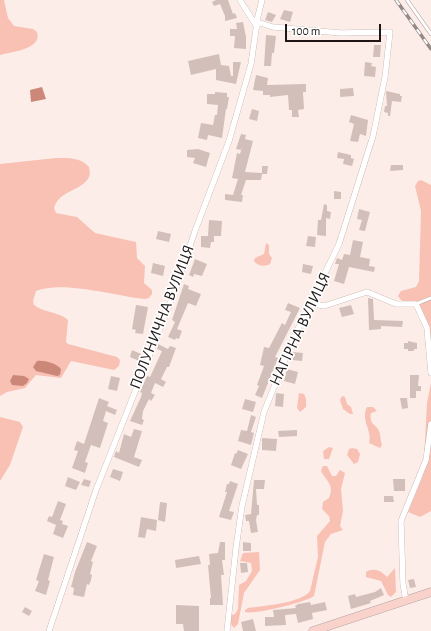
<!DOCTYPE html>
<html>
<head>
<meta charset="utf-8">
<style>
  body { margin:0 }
  #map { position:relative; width:431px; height:631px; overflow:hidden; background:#fdede9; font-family:"Alegreya Sans",sans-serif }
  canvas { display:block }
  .scale { position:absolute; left:285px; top:24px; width:96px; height:18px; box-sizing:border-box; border:2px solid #1e1716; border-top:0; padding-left:5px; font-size:12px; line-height:14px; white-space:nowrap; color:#1e1716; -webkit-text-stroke:3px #fefefe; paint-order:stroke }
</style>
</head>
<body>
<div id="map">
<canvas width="431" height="631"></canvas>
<div class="scale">100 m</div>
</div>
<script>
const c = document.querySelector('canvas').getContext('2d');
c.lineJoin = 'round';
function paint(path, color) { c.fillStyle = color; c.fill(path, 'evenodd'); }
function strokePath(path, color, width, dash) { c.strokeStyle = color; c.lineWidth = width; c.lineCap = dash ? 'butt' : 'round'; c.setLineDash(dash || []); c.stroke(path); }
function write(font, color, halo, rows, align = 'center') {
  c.font = font + ' "Alegreya Sans",sans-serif'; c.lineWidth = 3.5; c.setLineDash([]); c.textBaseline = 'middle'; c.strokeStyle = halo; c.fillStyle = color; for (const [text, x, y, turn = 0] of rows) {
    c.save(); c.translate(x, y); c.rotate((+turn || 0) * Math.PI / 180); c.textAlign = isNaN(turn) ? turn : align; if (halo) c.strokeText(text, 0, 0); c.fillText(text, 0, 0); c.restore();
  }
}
paint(new Path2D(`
  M0,0H4L8,18L14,26L33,29L37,32C43,49 11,52 0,55Z
  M56,158C69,158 80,157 89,167L90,174C85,192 60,188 54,208L56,213L77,217L95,233L136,242L137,258L145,266L144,283L152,290V294L149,298L145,299C115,296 63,280 36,291L33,301L34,305C44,313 58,311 68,320L66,342L68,344L117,357L120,360L119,366L114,370L71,361L61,378L36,375L25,388L7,392L0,396V164Z
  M421,180L431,185V361L420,307L401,300L398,296L401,291L416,287L419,281L421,211L415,186L418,181Z
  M266,243L269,245V254L272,258L270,264C265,267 257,266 254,261L255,258L264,254Z
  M431,383V511L420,517L408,512L423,476L427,403Z
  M299,393L304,394L306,399V407L300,412L297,408Z
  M342,396L345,397L347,404L351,407L353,414H350L343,409L340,400Z
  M367,407H373L377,411L371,413C369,426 376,423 379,431C381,436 380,440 382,445L380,448L369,443C373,431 360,420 367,407Z
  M0,417L20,422L23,427L10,465L0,481Z
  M329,447L333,448L329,459H324L323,451Z
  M352,448L357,449L360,454L358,462L354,464L347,455L349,449Z
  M323,466H327L332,476H336L340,470L345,473L341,489L343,511L340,526L343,530L331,534L325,542L314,596C307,602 253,615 245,612V610L248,608C262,606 302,603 310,591L318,557L317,536L330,521L329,516L322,509L323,502L329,498C335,485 326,481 321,471Z
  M259,552L260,570L244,593L238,624L234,628L230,623L231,615L235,614L238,609L239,585L246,581L252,571L251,563L240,561L243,553Z
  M395,568L396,592L391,597L388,595L381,581L366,577V572C374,567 382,571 387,577Z`), '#f9c1b4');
paint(new Path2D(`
  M42,87L46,99L31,102L30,90Z
  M37,361C44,360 56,363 61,369L60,375L57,376L36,371L33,367Z
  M13,375L24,376L29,379L27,383L23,386L12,385L10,381Z`), '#cb8777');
paint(new Path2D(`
  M216,0H228L233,14L235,13L237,18L225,21V16L220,4L214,6L212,2Z
  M284,10L293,12L290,22L280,19Z
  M268,12L276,15L272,22L265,20Z
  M243,22L246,37V49L234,48L235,36H230V29H237L236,23Z
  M266,35L276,36L274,53H272L271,66H264Z
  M374,45H381L380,57H373Z
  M219,54L221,65L229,66L231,76H233V62H241L236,84L216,80V69L191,75L188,61Z
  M365,62L372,63L371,66L376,67L375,77L364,76Z
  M256,75L268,78L267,85L306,84V92H303L304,109L298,110L299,117H292V110H289L288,95L270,97V95H263V91L253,90Z
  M353,88L354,96L340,97V89Z
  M386,91L400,94V96H402L401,102L392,101L390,116H388V113L384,112L385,106H387Z
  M215,92L227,93V97H229L227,109H226L222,138L208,135L207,140L198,138L201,123L213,125L215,115H217L218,105L207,104V94H215Z
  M252,109L259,111L257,121L249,119Z
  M351,115L368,120L366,136L360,134L358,142L350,141L354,124L349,122Z
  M241,134L246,135L245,139L253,141L245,172L262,173V166H268L267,174H262L261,180H246L241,195H243L242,202L225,200V194L233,195L238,179L232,178L237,153L240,154L243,144L241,150L236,149Z
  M198,149L210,153L206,167L193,163L195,158L187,157V150Z
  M338,152L351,155V158L354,159L352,166L343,164L344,159L337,158Z
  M391,165H403V170L390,171Z
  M334,191L341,192V199H334Z
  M324,204L327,205V211L331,212L330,219L326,218V236L317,235L318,220H321Z
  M359,209L370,212L365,231L359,230L362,220L357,219Z
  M209,220L222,221L221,236H214V242H211L210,248L201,247V236H208Z
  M158,231L171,234L169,242L156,239Z
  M308,236L316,237L315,247L306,246Z
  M353,240L363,242L360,257L370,259L369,266L375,267L374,272L349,267L344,284L334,281L339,264H335L337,258L342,260L344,254L350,255Z
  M195,259L207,264L202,276L194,274L193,277L189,275Z
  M153,263L165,266L163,276L151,273Z
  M303,264L313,266L311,274L302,272Z
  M184,284L189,286L188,289L201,294L196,306L188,303L177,329L182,331L179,339L176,338L175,340L168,337L175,322L172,320Z
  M368,298L373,299L374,320L403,321L402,327L381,326V329L369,330Z
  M288,303L300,308L275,357L278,358L262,398L255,395L259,386L257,385L264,366L260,365L264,347L269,348L282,323L285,325L291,312L285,310Z
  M136,305L148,307L143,334L135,333L136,330L132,329Z
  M351,305L354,314L342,317L339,308Z
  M408,341L417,343V349H414V351H408V349H404V343H408Z
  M158,344L168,349L170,346L176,348L169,367H167L161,379L166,382L163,387L155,383L151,393L155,395L151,401L149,399L143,411L142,419L144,420L142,425L130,421L141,397L142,393L140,392L147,376L150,377L162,351L157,349Z
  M132,350L141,354L139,361L130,357Z
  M293,352L303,353L302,361L292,360Z
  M287,369L298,372L295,384L284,381Z
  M410,375H419L418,386H421V391H416V398H410Z
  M111,376L120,378L117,391L108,389Z
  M276,393L284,394L283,407L275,406Z
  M99,398L109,402L107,406L117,410L115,415L106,411L103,421L108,423L100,448L91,445L85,462L88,463L85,473L72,468L78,451L74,450L77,441L84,444Z
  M400,398H407L408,408L402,409Z
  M245,399L256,402L253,412L242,409Z
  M251,415L256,417L251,432L254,433L251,445L238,441L241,430L247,431Z
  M134,429L142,431L134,457L142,460L139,467L114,457L116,451L119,453L124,434L131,437Z
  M297,430V436L279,437L278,431Z
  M262,438L277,439L276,451L262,450Z
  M238,450L248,454L241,469L231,465L235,453L236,454Z
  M113,469L123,472L120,481L110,477Z
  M68,477L80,482L76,490L65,486Z
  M84,479L91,481L89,487L81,485Z
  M393,479H405V491H394Z
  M254,480H265L264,489H256L257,505H259V515H257L256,520L258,532L251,533L249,521H246L245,515L251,514Z
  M230,481L238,484L229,511L234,512L231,520L219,517L227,492H225L227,484H229Z
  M384,496H393L394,502H384Z
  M58,501L66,504L60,520L63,521L62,524L68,526L63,538L53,534L56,525L47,521L49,516L52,517Z
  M160,502L167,503L165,522L158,520Z
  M141,517L157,520L156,531L147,529L145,538L138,537Z
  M87,542L97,546L91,561L93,562L90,574L92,575L91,580L89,585L87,584L84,597L73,595L74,588L71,587L75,572Z
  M220,542H225V560H222L224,575H221L223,605H210V598H211L208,565H210L209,554L218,553Z
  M243,542L251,543V551H243Z
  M44,554L54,557L48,580L50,581L46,595L35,591L39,581L36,580Z
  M199,556L201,564L176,568L175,560Z
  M240,563H247L248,572L241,573Z
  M414,579L416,587L410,588L408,580Z
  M381,588L384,595L370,601L371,603L351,609L348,596L355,594L356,597L375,592Z
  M310,602L311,605L325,602L327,610L312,613L313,619L298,623L296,614L285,615L286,625L265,626V617H274L273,610L296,608L295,606L298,604Z
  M176,605L199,606V631H184L183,624H176Z
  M25,607L32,611L29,616L22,612Z
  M253,619L256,631H243L241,622Z`), '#d2bfba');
const lane = new Path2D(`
  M407,0L431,34
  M416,304L431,298`);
const street = new Path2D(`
  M240,0L257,27
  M310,303L324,306L367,292L396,304H416L427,328L431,373
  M406,601L403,584L401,521L426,460L431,424
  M49,631L96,490L175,291L195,231L229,141L251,64L258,16L262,0
  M227,631L236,548L242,506L264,412L295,335L339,244L373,136L385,77L390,32L341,33L273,27L257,22`);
const secondary = new Path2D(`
  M313,631L431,592`);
strokePath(lane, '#b4a29e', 4);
strokePath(street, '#b4a29e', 6);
strokePath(secondary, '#b4a29e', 9);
strokePath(lane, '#fff', 3);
strokePath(street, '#fff', 5.5);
strokePath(secondary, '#f9d3cb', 8);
const rail = new Path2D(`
  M396,0L431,49`);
strokePath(rail, '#968a87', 3.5);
strokePath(rail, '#fefefe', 2, [6]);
write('16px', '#1e1716', '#fefefe', [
  ["ПОЛУНИЧНА ВУЛИЦЯ",162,317,-69],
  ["НАГІРНА ВУЛИЦЯ",300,329,-65]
]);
</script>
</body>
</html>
